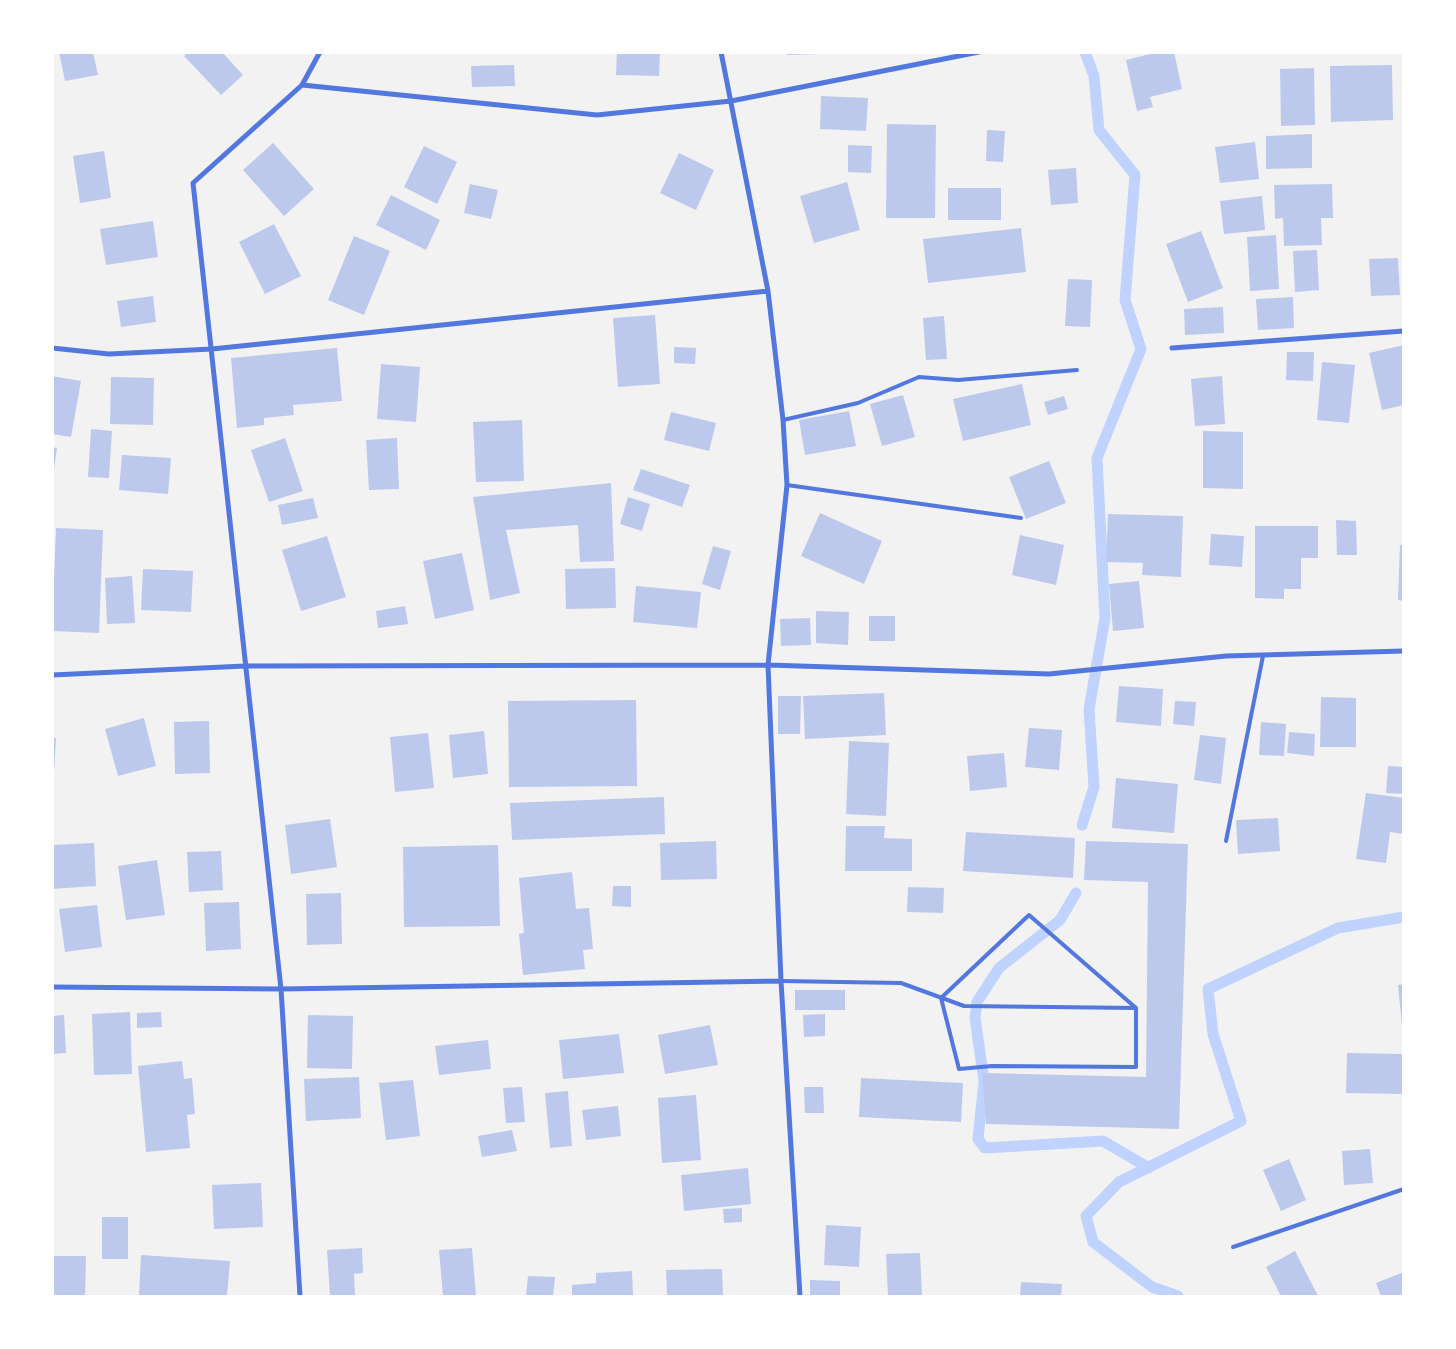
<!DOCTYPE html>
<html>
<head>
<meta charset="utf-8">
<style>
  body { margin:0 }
  #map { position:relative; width:1456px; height:1349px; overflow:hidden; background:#f2f2f2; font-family:Lora,serif }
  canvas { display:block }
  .frame { position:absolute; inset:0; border:54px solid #fff; pointer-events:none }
</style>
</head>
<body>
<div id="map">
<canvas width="1456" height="1349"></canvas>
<div class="frame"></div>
</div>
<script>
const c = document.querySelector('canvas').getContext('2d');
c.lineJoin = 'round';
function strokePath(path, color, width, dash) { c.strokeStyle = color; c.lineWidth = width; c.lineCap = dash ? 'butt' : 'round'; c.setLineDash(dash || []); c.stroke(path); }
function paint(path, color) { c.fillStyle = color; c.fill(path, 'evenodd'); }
strokePath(new Path2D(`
  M1082,825L1094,787L1089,709L1105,618L1097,458L1141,349L1125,300L1135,175L1099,130L1094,76L1085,52
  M1076,893L1060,920L999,968L977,1002L975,1018L984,1081L978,1139L985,1148L1103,1141L1149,1168
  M1178,1296L1152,1287L1093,1242L1086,1216L1119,1182L1241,1121L1213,1034L1208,989L1338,928L1404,917`), '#bfd3fe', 11);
paint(new Path2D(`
  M59,52H93L98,75L65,81Z
  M188,52H222L243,75L221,95L184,56Z
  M617,52H660L659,76L616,75Z
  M787,52H818V54L787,55Z
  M1158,52H1174L1182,89L1150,97L1153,107L1137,111L1126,60Z
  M514,65L515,86L472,87L471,66Z
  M1392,65L1393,120L1331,122L1330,66Z
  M1314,68L1315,125L1281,126L1280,69Z
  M821,96L868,98L866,131L820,129Z
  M887,124L936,125L935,218H886Z
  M987,130L1005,131L1003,162L986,161Z
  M1312,134V168L1266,169V136Z
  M1255,142L1259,179L1220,183L1215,147Z
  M273,143L314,189L284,216L243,170Z
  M848,145L872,146L871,173L848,172Z
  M424,146L457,162L437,204L404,187Z
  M104,151L111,198L80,203L73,156Z
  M679,153L714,170L696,210L660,193Z
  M1076,168L1078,203L1051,205L1048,170Z
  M847,182L860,230L814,243L800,196Z
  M470,184L498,190L491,219L464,213Z
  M1332,184L1333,218H1321L1322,245L1284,246L1283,218L1275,219L1274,185Z
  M948,188H1001V220H948Z
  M391,195L440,220L426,250L376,225Z
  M1262,196L1265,230L1224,234L1220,201Z
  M153,221L158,257L106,265L100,229Z
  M274,224L301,276L265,294L239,242Z
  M1021,228L1026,272L928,283L923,239Z
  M1201,231L1223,288L1188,302L1166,244Z
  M1276,235L1279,289L1250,291L1247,237Z
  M354,236L390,251L364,315L328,300Z
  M1317,250L1319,290L1295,292L1293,251Z
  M1398,258L1400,295L1371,296L1369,259Z
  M1068,279L1092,280L1090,327L1065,326Z
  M153,296L156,322L121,327L117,301Z
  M1293,297L1294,328L1258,330L1256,299Z
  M1223,307L1224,333L1185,335L1184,309Z
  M655,315L660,384L618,387L613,318Z
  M944,316L947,359L926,360L923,318Z
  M1404,345V405L1382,410L1369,353Z
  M674,347L696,348L695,364L674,363Z
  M337,348L342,401L293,405L294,415L264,418V425L237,428L231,358Z
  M1287,352H1314L1313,381L1286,380Z
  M1322,362L1355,365L1349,423L1317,420Z
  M381,364L420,367L416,422L377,419Z
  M52,376L81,381L71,437L52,434Z
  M1222,376L1225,424L1195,426L1191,379Z
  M111,377L154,378L153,425L110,424Z
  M1022,384L1031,425L963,441L953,399Z
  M903,395L915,437L882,446L870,404Z
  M1064,396L1068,409L1048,415L1044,402Z
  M849,411L856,446L805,455L799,420Z
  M671,412L716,423L709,451L664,440Z
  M522,420L524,481L476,482L473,422Z
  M91,429L112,431L109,478L88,477Z
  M1203,431L1243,432V489L1203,488Z
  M285,438L303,491L269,502L251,450Z
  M397,438L399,489L369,490L366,440Z
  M52,447L57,448L54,469H52Z
  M122,455L171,458L168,494L119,490Z
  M1049,461L1066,503L1026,519L1009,477Z
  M641,469L690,485L682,507L633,490Z
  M611,483L614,561L580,562L578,525L506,530L520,593L490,600L473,497Z
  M628,497L650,504L642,531L620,524Z
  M313,498L318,518L282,525L278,505Z
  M820,513L882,541L864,584L801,556Z
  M1108,514L1183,516L1181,577L1142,575L1143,563L1106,562Z
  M1336,520L1356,521L1357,555H1337Z
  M1255,526H1318V558H1301V589H1284V599L1255,598Z
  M56,528L103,530L99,633L52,631Z
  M1211,534L1244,536L1242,567L1209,565Z
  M1020,535L1064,545L1056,585L1012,575Z
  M327,536L346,597L301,611L282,550Z
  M1400,545H1404V601L1398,600Z
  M713,546L731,551L720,590L702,584Z
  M462,553L474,610L435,619L423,561Z
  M615,568L616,608L566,609L565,569Z
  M143,569L193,571L191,612L141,610Z
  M132,576L135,623L107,624L105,578Z
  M1139,581L1144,628L1113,631L1109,584Z
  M636,586L701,592L697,628L633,622Z
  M405,606L408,624L378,628L376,611Z
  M816,611L849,612L848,645L816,643Z
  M869,616H895V641H869Z
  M810,618L811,645L781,646L780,619Z
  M1119,686L1163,689L1161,726L1116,722Z
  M884,693L886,735L805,739L803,696Z
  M778,696H801L800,734H778Z
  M1321,697L1356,698V747H1320Z
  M636,700L637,786L509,787L508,701Z
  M1175,701L1196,702L1194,726L1173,724Z
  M144,718L156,766L118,776L105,729Z
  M209,721L210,773L175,774L174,722Z
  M1261,722L1286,724L1284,756L1259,755Z
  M1029,728L1062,730L1059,770L1025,767Z
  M484,731L488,774L453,778L449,735Z
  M1289,732L1315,734L1314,756L1287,753Z
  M428,733L434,788L395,792L390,737Z
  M1200,735L1226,738L1221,784L1194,780Z
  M52,738H56L54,774H52Z
  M849,741L889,743L886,816L846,814Z
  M1004,753L1007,787L970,791L967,756Z
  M1388,766L1404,767V794L1386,793Z
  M1116,778L1178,784L1174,833L1112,828Z
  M1366,793L1404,798V834L1390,832L1386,863L1356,859Z
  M664,797L665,834L512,840L510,803Z
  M1278,818L1280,851L1238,854L1236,820Z
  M330,819L337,867L291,874L285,825Z
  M846,826H885L884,838L912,839V871H845Z
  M966,832L1075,838L1073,878L963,871Z
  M716,841L717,879L661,880L660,843Z
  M1086,841L1188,844L1179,1129L986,1124L982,1073L1146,1077L1148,882L1084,880Z
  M94,843L96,886L52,889V845Z
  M498,845L500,926L404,927L403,847Z
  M221,851L223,890L189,892L187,852Z
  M157,860L165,915L126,920L118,866Z
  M572,872L576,909L589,908L593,949L583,950L585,969L523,975L519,934L524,933L519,878Z
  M613,886H631V907L612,906Z
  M908,887L944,888L943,913L907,912Z
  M341,893L342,944L307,945L306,894Z
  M239,902L241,949L206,951L204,903Z
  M97,905L102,947L65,952L59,909Z
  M1404,984V1026H1402L1398,985Z
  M795,990H845V1010H795Z
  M130,1012L132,1074L94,1075L92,1014Z
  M161,1012L162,1027L137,1028V1013Z
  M825,1014V1036L804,1037L803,1015Z
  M64,1015L66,1053L52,1054V1016Z
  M308,1015L353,1016L352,1069L307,1068Z
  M710,1025L718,1065L665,1074L658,1035Z
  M619,1034L624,1073L563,1079L559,1040Z
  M488,1040L491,1069L439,1075L435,1046Z
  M1347,1053L1404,1054V1094L1346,1093Z
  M182,1061L184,1079L192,1078L195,1114L187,1115L190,1148L146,1152L138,1066Z
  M359,1077L361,1118L306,1121L304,1079Z
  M861,1078L963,1083L961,1122L859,1117Z
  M413,1080L420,1136L386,1140L379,1083Z
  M522,1087L525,1122L506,1123L503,1088Z
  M804,1087H823L824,1113H805Z
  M568,1091L572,1146L550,1148L545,1093Z
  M696,1095L701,1160L662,1163L658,1098Z
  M618,1106L621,1136L586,1140L582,1110Z
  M512,1130L517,1151L482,1157L478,1136Z
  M1370,1149L1373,1183L1344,1185L1342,1151Z
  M1289,1159L1306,1200L1281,1211L1263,1170Z
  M748,1168L751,1204L684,1211L681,1175Z
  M261,1183L263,1227L214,1229L212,1185Z
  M742,1208V1222L724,1223L723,1209Z
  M102,1217H128V1259H102Z
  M826,1225L861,1227L859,1267L824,1265Z
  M362,1248L363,1273L354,1274L355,1296H330L327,1250Z
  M472,1248L476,1296H443L439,1250Z
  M1295,1251L1318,1296H1281L1266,1267Z
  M920,1253L922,1296H888L886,1254Z
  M141,1255L230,1261L227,1296H139Z
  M52,1256H86L85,1296H52Z
  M722,1269L723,1296H667L666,1270Z
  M632,1271L633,1296H572V1285L596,1283V1273Z
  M1404,1272V1296H1381L1376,1283Z
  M528,1276L555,1277L553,1296H526Z
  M810,1280L840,1281V1296H810Z
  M1021,1282L1062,1284L1061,1296H1020Z`), '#bdc9ec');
strokePath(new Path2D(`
  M783,420L858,403L919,377L958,380L1077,370
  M787,485L1021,518
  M1226,841L1263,656
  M1029,915L1136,1008V1067L992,1066L959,1069L941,998Z
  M781,981L901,983L964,1006L1136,1008
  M1233,1247L1404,1189`), '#5277de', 4);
strokePath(new Path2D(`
  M721,52L768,291L783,420L787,485L768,665L781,981L800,1296
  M302,85L597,115L731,101L979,52
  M52,348L109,354L212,349L768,291
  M1172,348L1404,331
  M52,675L245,666L768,665L1049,674L1226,656L1404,651
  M52,987L281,989L781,981
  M300,1296L281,989L193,183L302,85L320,52`), '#5277de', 5);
</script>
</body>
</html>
